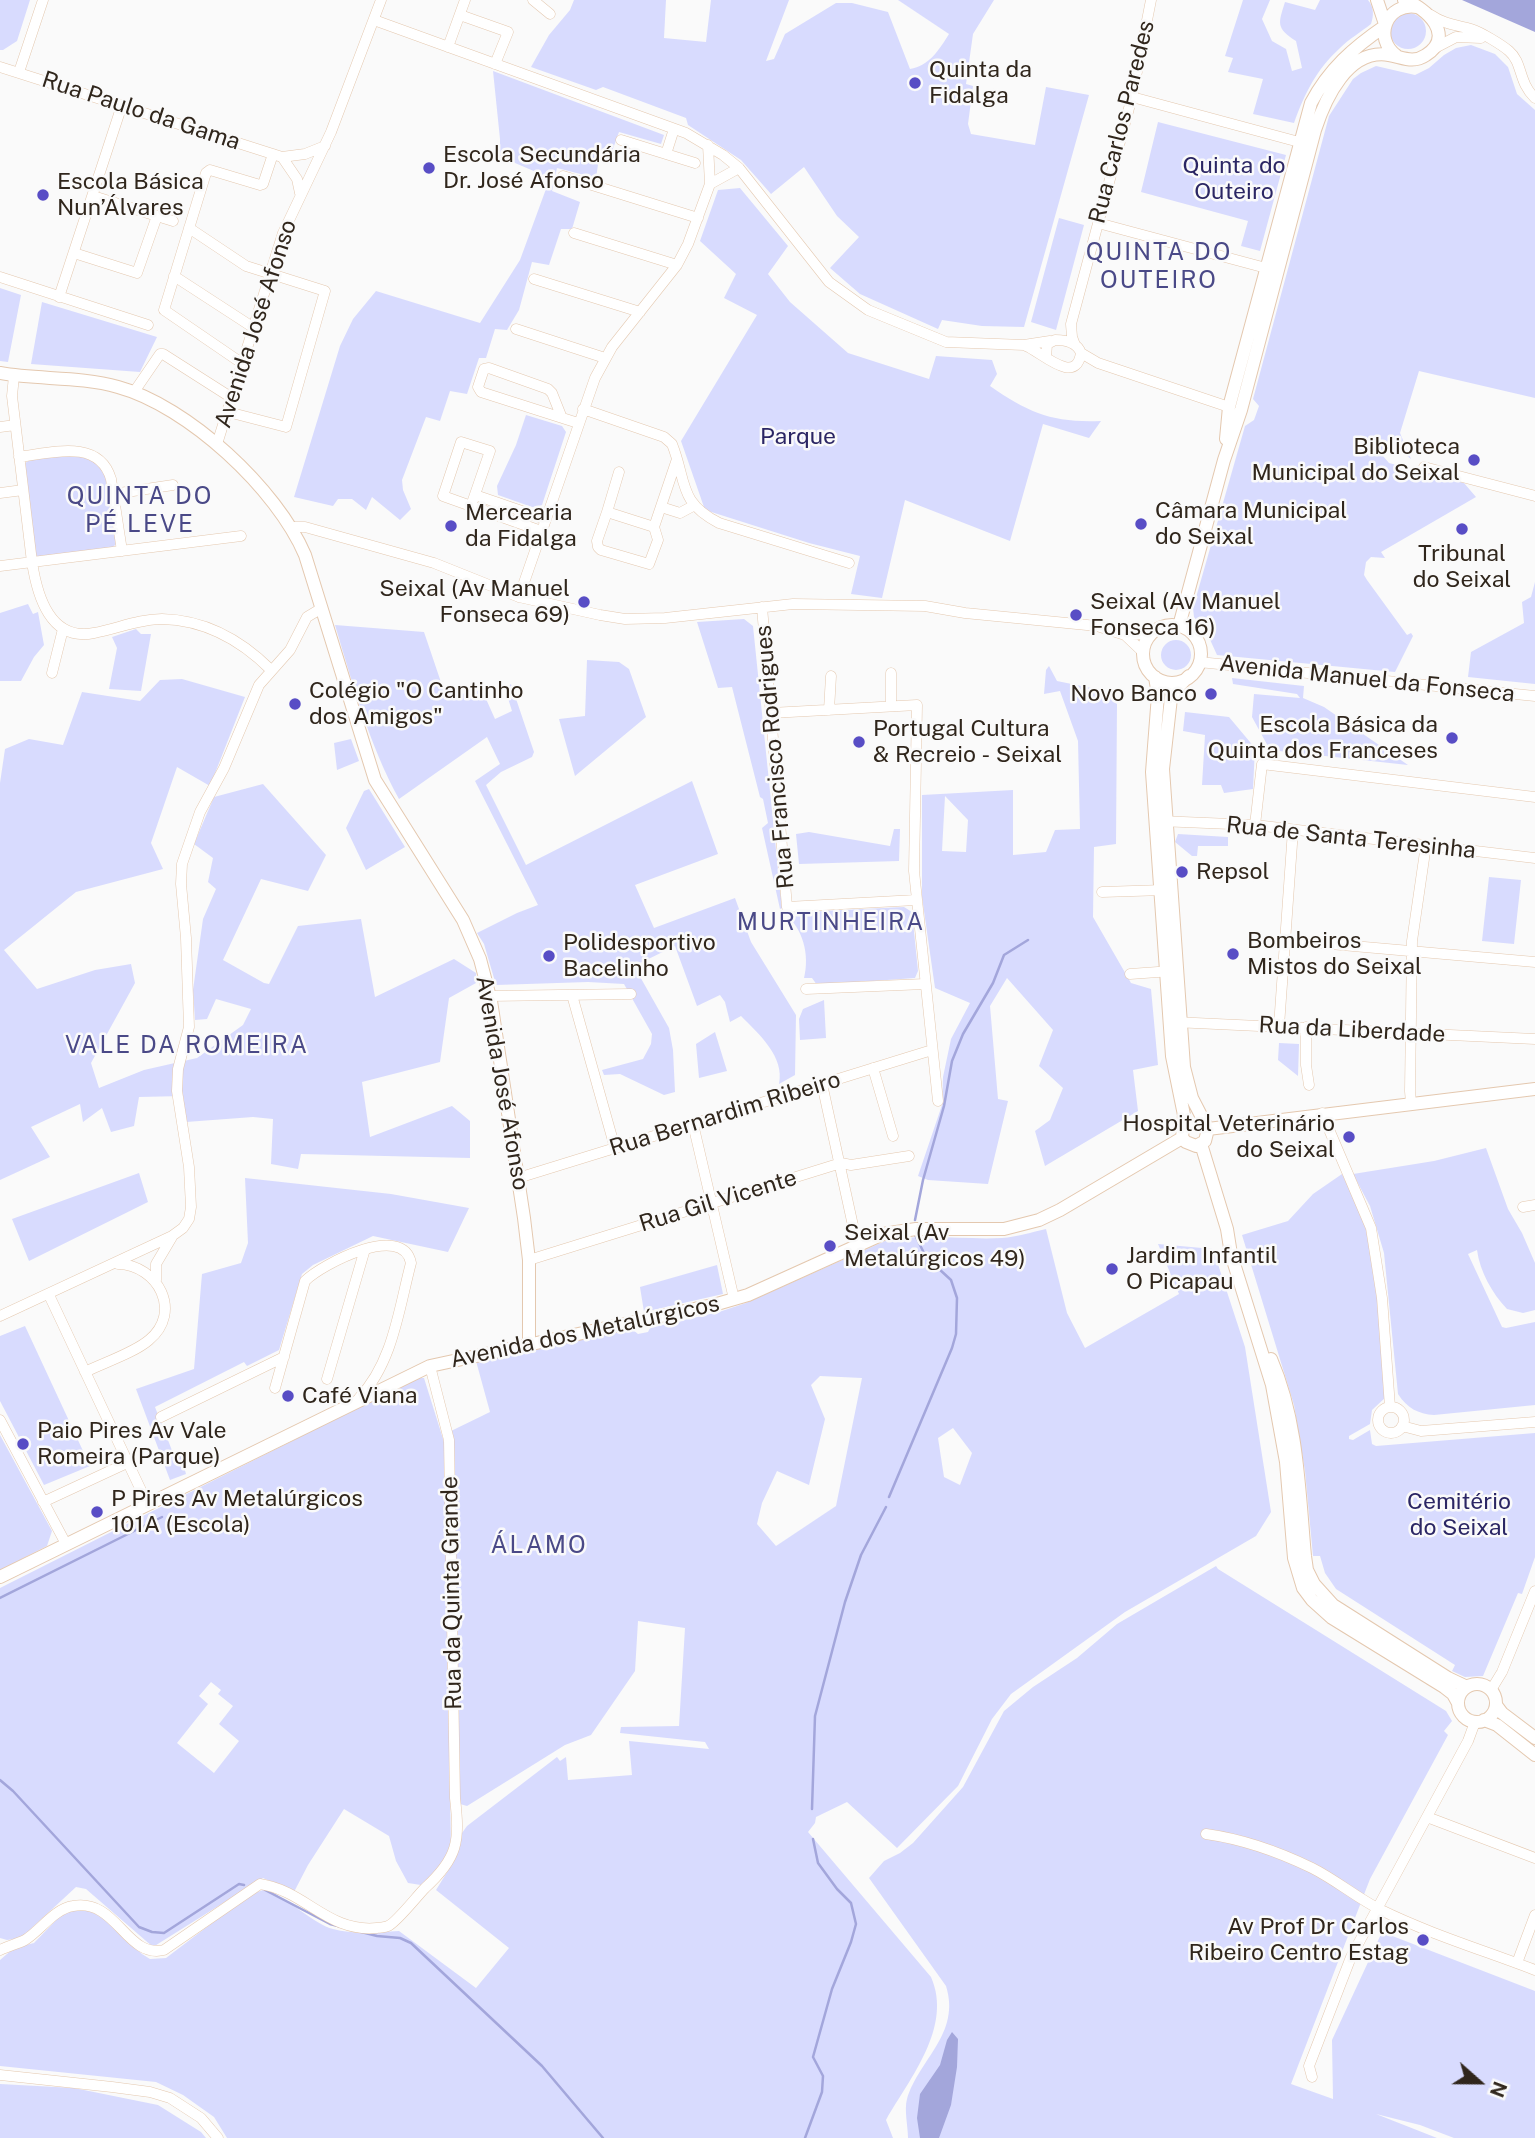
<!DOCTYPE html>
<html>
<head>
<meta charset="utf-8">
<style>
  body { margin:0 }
  #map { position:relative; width:1535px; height:2138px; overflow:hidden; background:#fafafa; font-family:"Public Sans",sans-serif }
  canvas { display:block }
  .north { position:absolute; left:1444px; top:2047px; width:70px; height:70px; -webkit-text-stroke:5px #fafafa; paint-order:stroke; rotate:111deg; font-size:19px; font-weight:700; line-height:28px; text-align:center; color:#30261c }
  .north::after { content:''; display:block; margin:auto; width:24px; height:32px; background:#30261c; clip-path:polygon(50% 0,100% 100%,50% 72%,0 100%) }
</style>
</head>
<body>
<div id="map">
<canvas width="1535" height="2138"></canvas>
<div class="north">N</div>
</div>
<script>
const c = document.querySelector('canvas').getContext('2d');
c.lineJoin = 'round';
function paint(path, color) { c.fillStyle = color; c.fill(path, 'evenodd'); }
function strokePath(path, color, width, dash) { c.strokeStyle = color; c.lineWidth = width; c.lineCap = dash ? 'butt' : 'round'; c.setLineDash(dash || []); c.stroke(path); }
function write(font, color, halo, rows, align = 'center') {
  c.font = font + ' "Public Sans",sans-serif'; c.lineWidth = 5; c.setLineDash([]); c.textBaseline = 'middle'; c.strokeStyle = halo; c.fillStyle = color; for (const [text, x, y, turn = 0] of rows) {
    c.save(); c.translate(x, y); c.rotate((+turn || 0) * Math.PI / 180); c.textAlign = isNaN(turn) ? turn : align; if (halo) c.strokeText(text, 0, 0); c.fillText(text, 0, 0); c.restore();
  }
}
paint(new Path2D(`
  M0,0H30L17,41L3,50H0Z
  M574,0H666L664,38L706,42L711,0H789L766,61L774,59L785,34L836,3H852L888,12L910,69C929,66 939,50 949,34L898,0H994L973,34L966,84L973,86L968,124L971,134L1035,145L1046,87L1089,95L1024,327L982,326L942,320L938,329L860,294L830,268L859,237L837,216L804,167L771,194L741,160L688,125L686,118L603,87L596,90L531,67L549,35L570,10Z
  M1243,0H1270L1262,19L1272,41L1286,49L1292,71L1302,68L1296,41C1276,28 1278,24 1285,2L1315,10L1320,0H1368C1374,7 1374,15 1371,24C1361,32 1349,39 1340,48C1316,70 1305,93 1294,123L1253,114L1263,79L1228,72L1233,58L1225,56Z
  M1390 31a18 18 0 1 1 36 0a18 18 0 1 1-36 0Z
  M1471,45L1495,54L1508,67L1517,94L1535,110V398L1419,371L1400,433L1411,459L1401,451L1387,447L1383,456L1389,463L1464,483L1476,497L1381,552L1385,558L1371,557L1366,562L1364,575L1367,580L1407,635L1411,633L1413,636L1395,672L1217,655L1207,633L1194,617L1193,608L1245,426L1254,420L1259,406L1253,399L1329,116L1353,79L1361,73L1376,66L1415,75L1429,68L1444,55L1456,48Z
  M493,71L664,135L661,144L619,132L609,160L599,158L596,178L557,168L552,191L580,202L572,229H561L549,265L532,262L519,310L507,330L495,329L486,358H479L467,394L450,391L440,421L426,417L402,480L403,490L411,509L400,520L372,497L366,510L352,499H338L333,506L294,497L340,346L353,319L376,291L480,323L520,260L550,178L494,154L500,148V139Z
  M1158,122L1286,155L1260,251L1241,246L1248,221L1141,192Z
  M740,188L788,246L768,274L790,302L848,353L929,379L936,356L992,360L997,374L990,386C1029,413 1053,423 1101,421L1089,438L1043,424L1010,541L905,500L882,598L851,594L860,556L809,543L705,510L681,441L757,315L724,298L736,274L700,241L718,190Z
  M1059,218L1084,225L1056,330L1031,322Z
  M0,288L21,295L8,362L0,361Z
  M42,302L157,337L140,372L31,364Z
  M526,415L562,426L566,432L542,505L535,508L498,495L497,486L516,445Z
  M78,454L98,462L108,480L116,544L113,547L38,557L35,554L24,464L31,459Z
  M1535,582V684L1468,677L1471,652L1524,623L1522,602L1531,597Z
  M28,604L33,614L38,612L44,645L34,657L21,681H0V613Z
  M744,619L753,626L782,908L780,909L762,828L768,823L763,799L760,797L732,687L718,688L697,622Z
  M335,625L424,632L446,697L482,690L495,719L512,711L505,689L511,684L534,752L532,757L501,772L486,785L526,865L692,781L718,854L635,885L654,928L735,898L751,942L796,1015L795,1075L779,1084C785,1057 759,1034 741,1016L730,1022L725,1002L720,995L697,1006L675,946L634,966L669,1028L673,1050L675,1092L664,1095L620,1074L604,1075L602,1070L643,1059L651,1044L652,1034L624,984L588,982L496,985L484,944L477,933L517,913L538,905L475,781L500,764L487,737L399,799C369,744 353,685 335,625Z
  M136,629L141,634H151L141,691L109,689L117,648L112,637Z
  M1161 655a15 15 0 1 1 30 0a15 15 0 1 1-30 0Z
  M587,660L619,662L629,669L646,717L575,776L559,719L585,716Z
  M1049,666L1057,681L1106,691L1117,704L1116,844L1094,847L1093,917L1131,983L1151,989L1158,1065L1133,1070L1138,1111L1045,1166L1035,1131L1050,1120L1063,1088L1039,1066L1053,1030L1007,978L990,1006L998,1099L1008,1101L988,1184L928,1180L918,1176L942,1105L943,1077L951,1039L970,1003L935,988L922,897V795L1013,790V855L1046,852L1055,830L1080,829L1078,741L1060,691L1044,694L1046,670ZM945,796L968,820L966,852L942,851Z
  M1232,678L1304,686L1303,698L1324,707L1408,765L1270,750L1252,717L1254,694L1300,698L1297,694L1233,684Z
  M182,679L245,697L210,786L177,767L151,843L163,869L76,892L4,950L37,989L95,970L131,964L135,983L91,1063L99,1088L144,1070L197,1058L243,1025L251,1009L216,999L207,1019L195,1020L193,990L203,919L216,889L208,882L213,858L194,844L214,797L263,784L326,855L308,891L261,879L223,960L264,983L269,984L298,926L361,919L375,997L454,959L476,973V983L449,998L440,1062L362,1082L370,1137L452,1106L470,1121V1158L301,1154L298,1169L271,1164L273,1119L253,1117L186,1122L183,1096L139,1097L134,1126L111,1132L102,1108L83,1122L80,1104L31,1127L50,1157L0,1180V783L5,749L29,739L63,745L82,692L140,701L160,680Z
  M1185,712L1229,717L1255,748L1253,789L1224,793L1221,785H1202L1205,735L1183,731Z
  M351,739L359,761L337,770L334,743Z
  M369,789L405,847L366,870L346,828L364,791Z
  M894,829H900L899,861L799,864L796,834L809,832L890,846Z
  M1178,834L1228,837V846H1198L1197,856H1192L1175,842Z
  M1489,877L1521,880L1514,944L1482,941Z
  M904,907L912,912L918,971L915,978L817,985L812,978H804C810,955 803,928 784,913Z
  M824,1000L826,1038L800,1040L799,1019L803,1009Z
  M715,1032L727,1071L699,1078L696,1044Z
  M1279,1043L1299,1044L1298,1076L1278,1060Z
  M1486,1148L1508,1209L1522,1233L1535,1263V1310L1523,1313L1507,1309C1492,1293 1480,1272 1477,1250L1468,1254L1502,1327L1506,1328L1535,1322V1405L1434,1415C1418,1414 1407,1408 1398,1394L1384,1253L1370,1206L1353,1174L1434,1161Z
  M139,1173L148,1202L29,1261L12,1219Z
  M1342,1174L1364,1217L1373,1249L1386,1397L1372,1410L1370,1424L1349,1436V1439L1353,1440L1370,1430L1372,1444L1376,1446L1535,1433V1557L1522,1594L1518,1593L1483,1676L1465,1677L1452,1671L1455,1665L1336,1589L1325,1573L1320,1556H1313L1305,1471L1294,1405L1242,1235L1288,1221L1313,1194Z
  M245,1178L391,1194L469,1208L448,1252L373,1236L313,1265L302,1274L279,1350L247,1366L244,1362L155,1407L173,1453L181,1456L186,1474L170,1480L136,1389L194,1369L202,1274L241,1263L248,1243Z
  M1046,1229L1067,1313L1085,1348L1179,1294L1158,1244L1213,1249L1245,1347L1271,1512L1256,1536L1125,1612L1011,1694L992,1719L958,1786L897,1848L847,1802L816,1817L815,1823L808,1832L931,1977C953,2027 910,2078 886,2120L893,2138H227L214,2117L183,2095L156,2082L0,2066V1960L14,1948L34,1943L62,1914L69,1911L87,1910L104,1918L142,1954L150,1959L166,1958L249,1895L266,1889C288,1898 315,1925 333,1929C354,1935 378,1932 399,1931L476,1988L509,1948L436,1890L454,1861L462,1833L467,1826L557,1757L560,1761L566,1757L568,1780L632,1775L629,1741L709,1749L705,1742L620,1733L621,1727L679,1726L685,1628L638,1621L635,1671L591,1735L565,1745L467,1806L460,1804L451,1431L490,1412L476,1361L632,1329L638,1334L648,1332L650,1328L719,1312L746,1303L885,1241C925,1233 963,1240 1002,1238C1017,1237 1032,1232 1046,1229ZM820,1376L862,1378L836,1506L776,1546L757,1524L762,1503L777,1471L809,1485L825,1419L811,1385ZM953,1428L972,1453L960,1485L944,1477L938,1438Z
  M717,1265L723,1294L644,1312L640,1287Z
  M25,1326L90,1466L44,1485L0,1401V1336Z
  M417,1378H424L444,1442L451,1848L443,1866L421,1885L408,1883L396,1861L389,1836L344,1809L308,1865L294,1892L263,1878L153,1947L86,1889L76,1887L21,1938L7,1940L0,1938V1588ZM211,1682L221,1690L218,1694L233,1706L219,1724L239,1741L214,1773L177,1743L208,1704L199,1696Z
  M0,1435L52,1531L47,1546L0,1570Z
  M1216,1566L1218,1569L1446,1711L1452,1721L1444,1731L1448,1735L1370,1879L1291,2084L1333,2099L1332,2040L1382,1932L1535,1991V2138H1454L1420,2125L1376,2114L1437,2138H908C908,2126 904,2110 907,2099C919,2059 961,2034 946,1986L869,1878L884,1861L900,1853L913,1843L963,1787L1004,1711L1033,1687L1077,1658L1117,1624Z
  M0,2084L74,2088L158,2105L201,2132L206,2138H0Z`), '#d8dbfe');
paint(new Path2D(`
  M1462,0H1535V32Z
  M952,2032L958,2039L957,2067L951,2105L939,2138H920L917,2118L920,2094L940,2065L947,2040Z`), '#a3a6db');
strokePath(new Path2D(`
  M915,1220L923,1180L944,1106L952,1061L963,1034L993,983L1004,955L1028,940
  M889,1497L952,1348L956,1334L957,1298L951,1280L926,1257L915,1235
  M0,1598L162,1517
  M0,1780L13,1791L139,1927L152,1932L164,1933L239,1884L244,1885
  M812,1809L815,1716L845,1602L861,1555L886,1507
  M265,1890L330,1924L377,1936L400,1938L411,1943L542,2066L603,2138
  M805,2138L822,2092L823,2076L813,2057L832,1989L851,1942L856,1924L851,1903L837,1889L818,1863L813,1839`), '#a3a6db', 2.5);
const minor = new Path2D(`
  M533,0L550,14
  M460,15L508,32L495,64
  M1431,15C1444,24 1456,25 1471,29C1481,32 1502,45 1509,51C1523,63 1518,82 1535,98
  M374,20L686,133L723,155L739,168L829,282L868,310L946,342L1024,345L1050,341
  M448,47L465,0
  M1433,49L1456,37L1481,38
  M0,67L282,157L305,154L325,146
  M19,72L43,0
  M1132,97L1299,142
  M621,140L695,163
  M666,154L674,129
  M282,157L297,179L300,193
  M563,176L698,218
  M710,184L739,168
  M93,196L173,221
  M1098,223L1266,268
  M189,228L246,266L325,291L286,427L228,412
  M574,233L677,265
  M74,253L137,273L157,216
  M174,276L254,328
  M0,277L148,325
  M534,279L640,312
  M59,297L122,105
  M516,329L605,358
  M1075,345L1072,337L1071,324L1132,97L1151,0
  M1026,346C1040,351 1076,387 1081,353C1077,342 1066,340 1055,340L1047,344L1046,358
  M1081,353L1098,363L1229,407
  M243,364L164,310L206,173L210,170L260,185L263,184L273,154
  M14,376L12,396L32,562C37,595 50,642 94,633C117,629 138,619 162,619C206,620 241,640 271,670
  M134,392L160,354H163L232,398
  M583,409L664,437L672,444C687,482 678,502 719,523L849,563
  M562,418L552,393L548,389L489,368L484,369L478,387L481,392L578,423
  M0,427L15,425
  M217,444L283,233L331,132L381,0
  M19,457C51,453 99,438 111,479L122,551
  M1424,467L1535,496
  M0,493L23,490
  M113,494L173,485
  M475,495L545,519
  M471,506L490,451L461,442L443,496L541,531
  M661,507L680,513L693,506
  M607,512L619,472
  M292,527H305L434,563L519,597L600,615L625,619L665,618L793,604L925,606L965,613L1097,626L1125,635L1143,652
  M654,527L658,540L649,564L601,550L598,547L597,541L607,512L654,527L677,459
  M0,566L241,536
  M519,597L595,378L612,347L677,265L688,244L710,184L708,145
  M762,607L787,907L916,900
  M1125,635L1151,634
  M1199,662L1535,696
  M52,673L63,629
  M891,706V673
  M829,710L831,676
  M771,713L917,705L914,871L938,1101
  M1159,821L1255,825L1535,858
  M1255,825L1262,764L1535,797
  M1102,892L1164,890
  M1285,940L1535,962
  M1130,974L1172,971
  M806,989L925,984
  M572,995L615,1148
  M489,996L631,994
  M1174,1022L1535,1039
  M1279,1026L1293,830
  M1306,1027V1065L1309,1085
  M873,1068L893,1136
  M822,1084L857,1244
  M1411,1103L1410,1091L1412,941L1426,845
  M1322,1113L1371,1228L1382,1298L1390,1407
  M693,1124L734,1299
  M518,1178L932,1050
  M1523,1207L1535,1205
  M529,1260L841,1163L851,1165L909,1156
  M156,1280V1264L172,1237
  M49,1295L147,1503
  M0,1316L172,1236L183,1228L189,1219L191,1207L189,1167L177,1091L178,1069L189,1027L186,938L181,884L182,864L200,812L224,768L259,685L290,650L307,617L322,608
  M85,1372C103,1363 134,1353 149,1340C183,1312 158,1265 118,1264
  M327,1379L365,1249
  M275,1388L305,1281C322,1264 403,1222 411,1263C399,1308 393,1363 359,1398
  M1378 1420a13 13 0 1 1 26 0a13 13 0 1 1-26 0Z
  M161,1417L284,1357
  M0,1420L66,1544
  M1402,1426L1421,1431L1535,1422
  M43,1502L127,1463
  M1491,1690L1502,1672L1535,1591
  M1427,1817L1535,1858
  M1206,1834C1242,1839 1279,1852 1312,1868C1336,1880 1357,1898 1381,1910C1430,1934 1483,1950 1535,1970
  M0,1950C8,1946 17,1944 25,1940C41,1930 54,1909 73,1906C117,1898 126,1959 164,1950L260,1884C306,1891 328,1933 377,1928C381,1927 384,1928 388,1926C396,1923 417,1896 425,1888C458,1858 460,1841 455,1798L449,1440L430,1366
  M1517,1963L1535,1915
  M0,2075L112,2087L150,2092L170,2098L201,2118L218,2138
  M1312,2077L1309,2066L1351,1957L1468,1741L1475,1722`);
const major = new Path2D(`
  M1377,0L1385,24
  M1397,56C1372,38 1387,2 1417,7
  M0,373C38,380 80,376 118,387C188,406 277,489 305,555L375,780L463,920L480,959L491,1001L524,1218L529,1260V1345
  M1226,439L1229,407L1311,103C1329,69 1353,48 1385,26
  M1143 654a29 29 0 1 1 58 0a29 29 0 1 1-58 0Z
  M1179,626L1224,460L1241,410L1315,130C1325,99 1348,48 1389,55C1402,57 1413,64 1426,55C1456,36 1427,8 1404,0
  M1155,677L1158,695L1152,772L1172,1056L1184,1115L1182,1138L1186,1142L1196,1146L1205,1141L1208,1129L1192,1098L1184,1067L1163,769L1171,698L1178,687L1189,676
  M1208,1129L1535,1089
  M1201,1144L1227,1229L1231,1254L1272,1385L1286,1462L1294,1558L1303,1588L1312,1600L1332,1618L1444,1687L1453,1694L1458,1703
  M1271,1359C1298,1421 1299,1490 1305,1556L1307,1570L1314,1584L1333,1605L1448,1678L1467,1687
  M0,1577L430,1366L717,1304L748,1295L883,1234L916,1229H1004L1039,1220L1060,1210L1182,1138
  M1458 1703a19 19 0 1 1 38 0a19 19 0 1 1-38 0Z
  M1496,1705L1502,1713L1535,1738
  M1484,1720L1497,1725L1535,1755`);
strokePath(minor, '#e4c8af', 11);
strokePath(major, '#e4c8af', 14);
strokePath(minor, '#fff', 10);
strokePath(major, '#fff', 12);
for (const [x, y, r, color] of [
  [915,83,7,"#584dc5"],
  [429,168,7,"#584dc5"],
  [43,195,7,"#584dc5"],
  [1474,460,7,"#584dc5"],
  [1141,524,7,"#584dc5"],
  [451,526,7,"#584dc5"],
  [1462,529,7,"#584dc5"],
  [584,602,7,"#584dc5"],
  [1076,615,7,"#584dc5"],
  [1211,694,7,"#584dc5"],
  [295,704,7,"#584dc5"],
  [1452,738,7,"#584dc5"],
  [859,742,7,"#584dc5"],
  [1182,872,7,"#584dc5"],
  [1233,954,7,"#584dc5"],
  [549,956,7,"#584dc5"],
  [1349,1137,7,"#584dc5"],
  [830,1246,7,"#584dc5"],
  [1112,1269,7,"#584dc5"],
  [288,1396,7,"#584dc5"],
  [23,1444,7,"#584dc5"],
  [97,1512,7,"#584dc5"],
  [1423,1940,7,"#584dc5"]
]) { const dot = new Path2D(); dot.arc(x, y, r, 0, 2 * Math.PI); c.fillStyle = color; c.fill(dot); strokePath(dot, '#fafafa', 2.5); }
write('23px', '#30261c', '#fafafa', [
  ["Quinta da",929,70],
  ["Fidalga",929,96],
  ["Escola Secundária",443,155],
  ["Dr. José Afonso",443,181],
  ["Escola Básica",57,182],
  ["Nun’Álvares",57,208],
  ["Biblioteca",1460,447,"right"],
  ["Municipal do Seixal",1460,473,"right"],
  ["Câmara Municipal",1155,511],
  ["do Seixal",1155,537],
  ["Mercearia",465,513],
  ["da Fidalga",465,539],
  ["Tribunal",1462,554,"center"],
  ["do Seixal",1462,580,"center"],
  ["Seixal (Av Manuel",570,589,"right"],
  ["Fonseca 69)",570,615,"right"],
  ["Seixal (Av Manuel",1090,602],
  ["Fonseca 16)",1090,628],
  ["Colégio \"O Cantinho",309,691],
  ["dos Amigos\"",309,717],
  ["Novo Banco",1197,694,"right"],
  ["Escola Básica da",1438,725,"right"],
  ["Quinta dos Franceses",1438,751,"right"],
  ["Portugal Cultura",873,729],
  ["& Recreio - Seixal",873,755],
  ["Repsol",1196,872],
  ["Bombeiros",1247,941],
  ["Mistos do Seixal",1247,967],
  ["Polidesportivo",563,943],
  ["Bacelinho",563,969],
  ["Hospital Veterinário",1335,1124,"right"],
  ["do Seixal",1335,1150,"right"],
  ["Seixal (Av",844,1233],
  ["Metalúrgicos 49)",844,1259],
  ["Jardim Infantil",1126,1256],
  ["O Picapau",1126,1282],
  ["Café Viana",302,1396],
  ["Paio Pires Av Vale",37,1431],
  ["Romeira (Parque)",37,1457],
  ["P Pires Av Metalúrgicos",111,1499],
  ["101A (Escola)",111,1525],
  ["Av Prof Dr Carlos",1409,1927,"right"],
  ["Ribeiro Centro Estag",1409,1953,"right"]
], 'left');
write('23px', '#30261c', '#fafafa', [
  ["Rua Paulo da Gama",141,111,18],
  ["Rua Carlos Paredes",1122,122,-76],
  ["Avenida José Afonso",256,324,-72],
  ["Avenida Manuel da Fonseca",1367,679,6],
  ["Rua Francisco Rodrigues",775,757,-95],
  ["Rua de Santa Teresinha",1351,838,6],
  ["Rua da Liberdade",1352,1030,3],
  ["Avenida José Afonso",502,1083,80],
  ["Rua Bernardim Ribeiro",725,1114,-17],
  ["Rua Gil Vicente",718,1201,-17],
  ["Avenida dos Metalúrgicos",585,1332,-12],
  ["Rua da Quinta Grande",452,1593,-91]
]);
write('23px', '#2b2664', '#fafafa', [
  ["Quinta do",1234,166],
  ["Outeiro",1234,192],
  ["Parque",798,437],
  ["Cemitério",1459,1502],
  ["do Seixal",1459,1528]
]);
c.letterSpacing = '2px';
write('24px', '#4a4987', '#fafafa', [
  ["QUINTA DO",1159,253],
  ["OUTEIRO",1159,281],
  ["QUINTA DO",140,497],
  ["PÉ LEVE",140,525],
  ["MURTINHEIRA",831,923],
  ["VALE DA ROMEIRA",187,1046],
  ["ÁLAMO",539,1546]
]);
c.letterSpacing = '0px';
</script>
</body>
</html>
